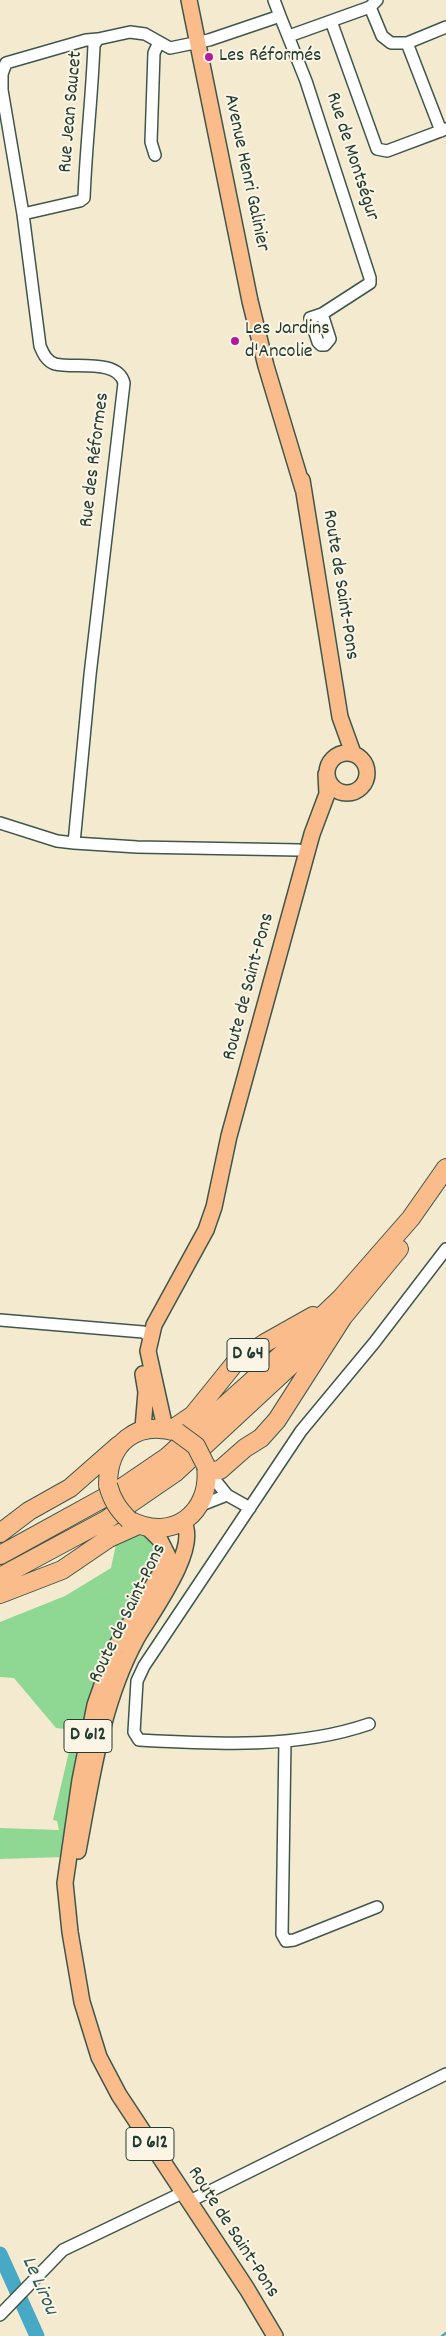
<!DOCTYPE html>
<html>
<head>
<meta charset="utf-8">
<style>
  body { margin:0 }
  canvas { display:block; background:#f4ead0 }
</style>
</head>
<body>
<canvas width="446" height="2336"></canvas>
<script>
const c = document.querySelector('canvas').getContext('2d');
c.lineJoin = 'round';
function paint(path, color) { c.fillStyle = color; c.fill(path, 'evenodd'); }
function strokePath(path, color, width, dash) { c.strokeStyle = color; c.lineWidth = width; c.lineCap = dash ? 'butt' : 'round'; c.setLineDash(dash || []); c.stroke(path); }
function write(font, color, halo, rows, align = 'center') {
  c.font = font + ' Dekko,sans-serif'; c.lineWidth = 4; c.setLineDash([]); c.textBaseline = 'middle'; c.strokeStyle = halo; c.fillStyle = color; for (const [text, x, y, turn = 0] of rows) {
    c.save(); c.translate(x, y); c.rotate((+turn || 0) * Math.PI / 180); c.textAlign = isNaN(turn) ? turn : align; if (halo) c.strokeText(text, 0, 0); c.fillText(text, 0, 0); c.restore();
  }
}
paint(new Path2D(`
  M134,1514L156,1522L164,1557L133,1611L64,1857L0,1859V1828L59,1830L57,1821L53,1820L74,1730L56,1728L14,1678L0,1677V1622L65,1596L111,1568L122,1516Z`), '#8ed894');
strokePath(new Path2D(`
  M442,2336L446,2333`), '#48a9c7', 2.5);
strokePath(new Path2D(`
  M0,2254L37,2336`), '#48a9c7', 15);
const minor = new Path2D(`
  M274,0L280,16
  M370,7L382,36L391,43H407L446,27
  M331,21L377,149L387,151L446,129
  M289,36L370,7L377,0
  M407,43L441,131
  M155,155L151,142L154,53L159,42
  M23,214L80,201L84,198C86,146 92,96 94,45L98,39L130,32L145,34L170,48L209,40L280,16L306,81L370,278V283L322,314L310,318L318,342L321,345H325L330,339L322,314
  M0,823L57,841L74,843L137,847L299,850L308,852
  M74,843L90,675L124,383C118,358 73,369 55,364C46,361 43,353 40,346L23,214L2,90V74L6,63L86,40L98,39
  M0,1320L143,1332L151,1337
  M208,1479H214L227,1495L250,1508
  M199,1506L227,1495
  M369,1724C297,1749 214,1744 139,1740L134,1732L137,1681L144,1666L301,1431L374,1343L446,1249
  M285,1741L282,1934L286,1941L294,1940L377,1907
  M188,2202L446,2074
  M0,2315L63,2250L182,2193`);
const major = new Path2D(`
  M189,0L250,301L266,366L303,489
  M302,480L340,717L353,753
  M327 773a20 20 0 1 1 40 0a20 20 0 1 1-40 0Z
  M165,1428L148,1351L154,1325L206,1230L214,1207L229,1136L312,834L327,794L326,774
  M132,1434L143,1428L146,1392L143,1374
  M148,1528L160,1540L168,1556L163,1569L115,1648L95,1705L80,1780L65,1883L70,1932L82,2002L99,2057L119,2095L247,2289L275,2336
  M78,1851C92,1778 101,1704 137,1638C150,1615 201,1547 183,1522`);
const highway = new Path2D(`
  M171,1430L193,1415L235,1363L265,1343L313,1316
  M207,1471L220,1470L245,1448L261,1438L277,1420L343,1317L399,1249
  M108,1485C108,1443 136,1420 177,1432
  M129,1520C172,1543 212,1513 206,1466
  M0,1533L29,1511L70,1488L119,1445
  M0,1555L120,1489L167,1457L281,1355L341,1298L411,1218L446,1168
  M0,1577L106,1520L176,1472L343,1317
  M0,1594L62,1570L109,1538L138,1525`);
strokePath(minor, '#3f574b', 14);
strokePath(major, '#3f574b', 18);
strokePath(highway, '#3f574b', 20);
strokePath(minor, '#fff', 11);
strokePath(major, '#f9bc8a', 15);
strokePath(highway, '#f9bc8a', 18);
const highwayBridge = new Path2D(`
  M177,1432L196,1446L206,1466
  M108,1485C112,1500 118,1509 129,1520`);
strokePath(highwayBridge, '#3f574b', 20, []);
strokePath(highwayBridge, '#f9bc8a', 18);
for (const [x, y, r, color] of [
  [209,57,5,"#b5179e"],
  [235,341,5,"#b5179e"]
]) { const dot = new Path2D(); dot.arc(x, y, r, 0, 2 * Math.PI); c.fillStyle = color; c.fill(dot); strokePath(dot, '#fcf5e5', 2); }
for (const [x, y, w] of [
  [248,1355,42],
  [88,1736,48],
  [150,2144,48]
]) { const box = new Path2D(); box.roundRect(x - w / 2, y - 16.5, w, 33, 4); c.fillStyle = '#fcf5e5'; c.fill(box); strokePath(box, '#1f3d34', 1); }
write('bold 19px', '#1f3d34', null, [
  ["D 64",248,1355],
  ["D 612",88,1736],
  ["D 612",150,2144]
]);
write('20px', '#1f3d34', '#fcf5e5', [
  ["Les Réformés",219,57],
  ["Les Jardins",245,330],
  ["d'Ancolie",245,353]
], 'left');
write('20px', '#1f3d34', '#fcf5e5', [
  ["Rue Jean Saucet",72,112,-85],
  ["Rue de Montségur",351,157,72],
  ["Avenue Henri Galinier",245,173,78],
  ["Rue des Réformes",96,460,-83],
  ["Route de Saint-Pons",339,585,81],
  ["Route de Saint-Pons",250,987,-75],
  ["Route de Saint-Pons",129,1614,-64],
  ["Route de Saint-Pons",232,2233,57]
]);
write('italic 21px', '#2b5d60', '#fcf5e5', [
  ["Le Lirou",38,2286,66]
]);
</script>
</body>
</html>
